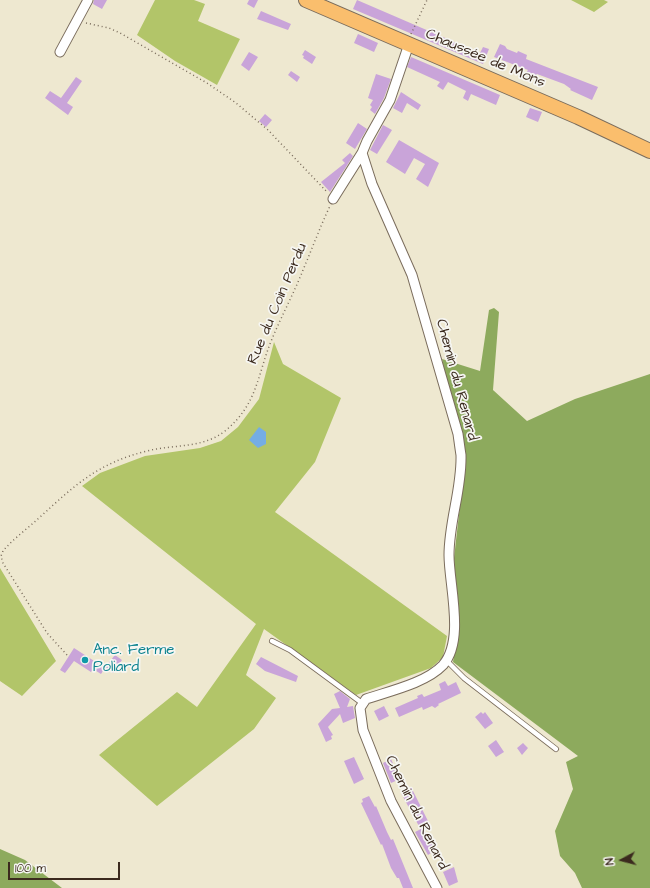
<!DOCTYPE html>
<html>
<head>
<meta charset="utf-8">
<style>
  body { margin:0 }
  #map { position:relative; width:650px; height:888px; overflow:hidden; background:#eee8d0; font-family:"Architects Daughter",sans-serif }
  canvas { display:block }
  .north { position:absolute; left:602px; top:840px; width:40px; height:40px; -webkit-text-stroke:3px #f6f6f2; paint-order:stroke; rotate:263deg; font-size:11px; font-weight:700; line-height:16px; text-align:center; color:#3b2a1e }
  .north::after { content:''; display:block; margin:auto; width:14px; height:18px; background:#3b2a1e; clip-path:polygon(50% 0,100% 100%,50% 72%,0 100%) }
  .scale { position:absolute; left:8px; top:862px; width:112px; height:18px; box-sizing:border-box; border:2px solid #3b2a1e; border-top:0; padding-left:5px; font-size:12px; line-height:14px; white-space:nowrap; color:#3b2a1e; -webkit-text-stroke:3px #f6f6f2; paint-order:stroke }
</style>
</head>
<body>
<div id="map">
<canvas width="650" height="888"></canvas>
<div class="north">N</div>
<div class="scale">100 m</div>
</div>
<script>
const c = document.querySelector('canvas').getContext('2d');
c.lineJoin = 'round';
function paint(path, color) { c.fillStyle = color; c.fill(path, 'evenodd'); }
function strokePath(path, color, width, dash) { c.strokeStyle = color; c.lineWidth = width; c.lineCap = dash ? 'butt' : 'round'; c.setLineDash(dash || []); c.stroke(path); }
function write(font, color, halo, rows, align = 'center') {
  c.font = font + ' "Architects Daughter",sans-serif'; c.lineWidth = 3.5; c.setLineDash([]); c.textBaseline = 'middle'; c.strokeStyle = halo; c.fillStyle = color; for (const [text, x, y, turn = 0] of rows) {
    c.save(); c.translate(x, y); c.rotate((+turn || 0) * Math.PI / 180); c.textAlign = isNaN(turn) ? turn : align; if (halo) c.strokeText(text, 0, 0); c.fillText(text, 0, 0); c.restore();
  }
}
paint(new Path2D(`
  M155,0H194L205,4L198,21L240,39L217,85L175,61L137,35Z
  M571,0H604L608,2L594,12Z
  M274,342L283,364L341,398L315,462L275,512L447,636L443,657L431,668L356,695L264,629L246,675L276,698L254,729L157,806L99,755L177,692L197,707L256,624L82,486L100,473L145,456L200,448L221,441L238,427L259,399Z
  M0,568L56,661L22,696L0,681Z`), '#b2c569');
paint(new Path2D(`
  M494,308L499,312L493,390L527,421L575,399L650,374V888H582L575,873L560,856L555,831L573,789L566,762L578,756L453,662L458,628L454,558L462,488L459,441L442,359L480,371L489,310Z
  M0,849L25,860L62,888H0Z`), '#8daa5d');
paint(new Path2D(`
  M259,427L266,432V444L258,448L249,440Z`), '#74ade4');
paint(new Path2D(`
  M94,0H107L102,9L93,4Z
  M249,0H258L254,8L247,4Z
  M357,0L480,53L483,47L489,49L483,64L353,9Z
  M261,11L291,24L288,30L257,19Z
  M358,34L378,43L374,52L354,43Z
  M500,44L505,46L507,49L517,53L518,51L527,55L526,59L598,87L592,100L570,90L571,89L564,84L537,74L535,76L526,73L528,70L494,57Z
  M305,50L316,57L312,64L303,58L304,56L302,55Z
  M249,52L258,57L249,71L241,65Z
  M411,57L500,95L496,105L471,94L468,101L463,98L466,91L448,82L443,90L437,86L440,82L407,67Z
  M291,71L300,77L297,82L288,75Z
  M376,74L391,79L384,98L375,114L370,110L372,107L370,105L373,100L368,98Z
  M76,77L82,81L67,103L73,107L68,115L45,98L50,91L61,98Z
  M401,92L421,105L418,110L407,103L402,113L393,108Z
  M530,108L542,112L538,122L526,117Z
  M265,114L272,120L266,127L259,121Z
  M358,123L367,129L355,149L346,143Z
  M383,125L392,130L377,154L370,150Z
  M399,140L439,163L428,187L416,179L425,164L414,158L405,174L386,162Z
  M350,153L353,156L330,192L321,182L345,163L342,160Z
  M74,648L105,668L101,674L93,669L91,672L74,661L65,673L60,670Z
  M115,655L122,660L113,673L105,667Z
  M261,657L298,676L296,682L265,671L256,664Z
  M445,681L448,686L456,682L461,693L438,704L439,705L435,708L432,706L423,710L422,707L399,717L395,708L418,698L417,696L422,694L424,697L441,690L439,684Z
  M340,691L350,699L347,707L353,706L355,718L343,723L340,714L328,727L333,735L331,736L332,739L326,742L318,724L332,709L340,708L334,694Z
  M384,706L389,716L379,721L374,711Z
  M481,712L483,714L485,712L493,723L485,729L475,717Z
  M496,740L504,752L496,757L488,746Z
  M523,743L528,748L522,755L517,748Z
  M354,757L364,779L354,784L344,761Z
  M391,759L400,779L391,783L383,763Z
  M411,787L429,823L420,828L401,793Z
  M369,796L375,807L376,806L387,832L391,840L393,839L413,888H403L399,878H397L391,868L382,844L381,845L361,803L363,802L362,799Z
  M423,828L434,847L432,848L434,851L428,855L415,832Z
  M454,867L458,882L449,886L443,872Z`), '#c9a4d9');
const service = new Path2D(`
  M272,641L290,650L362,703
  M446,660L464,678L556,749`);
const minor = new Path2D(`
  M60,52L88,0
  M362,153L372,184L412,275L458,434C459,441 460,449 461,455C462,489 449,521 449,555C449,585 465,640 443,665C426,683 390,691 366,699L360,708L363,730L391,801L437,888
  M333,199L362,153L367,141L390,100L409,44`);
const primary = new Path2D(`
  M306,0L578,117L650,151`);
strokePath(service, '#7a6c5c', 6);
strokePath(minor, '#7a6c5c', 11);
strokePath(primary, '#7a6c5c', 16);
strokePath(new Path2D(`
  M86,23L109,28L120,33L207,83L236,103L268,130L328,193
  M411,34L427,0
  M67,655L47,633L3,563L1,556L3,551C13,539 27,529 39,518C75,485 98,463 147,451C174,444 202,449 225,431C258,404 257,375 272,339C282,315 294,293 303,270C312,249 320,227 330,206`), '#7a6c5c', 1.5, [1, 3]);
strokePath(service, '#fff', 4.5);
strokePath(minor, '#fff', 9);
strokePath(primary, '#fabe6d', 14);
for (const [x, y, r, color] of [
  [85,660,4,"#0f9aa8"]
]) { const dot = new Path2D(); dot.arc(x, y, r, 0, 2 * Math.PI); c.fillStyle = color; c.fill(dot); strokePath(dot, '#f6f6f2', 1.5); }
write('15px', '#3b2a1e', '#f6f6f2', [
  ["Chaussée de Mons",485,59,23],
  ["Rue du Coin Perdu",278,304,-67],
  ["Chemin du Renard",456,380,75],
  ["Chemin du Renard",416,813,64]
]);
write('15px', '#0d838f', '#f6f6f2', [
  ["Anc. Ferme",93,651],
  ["Poliard",93,668]
], 'left');
</script>
</body>
</html>
